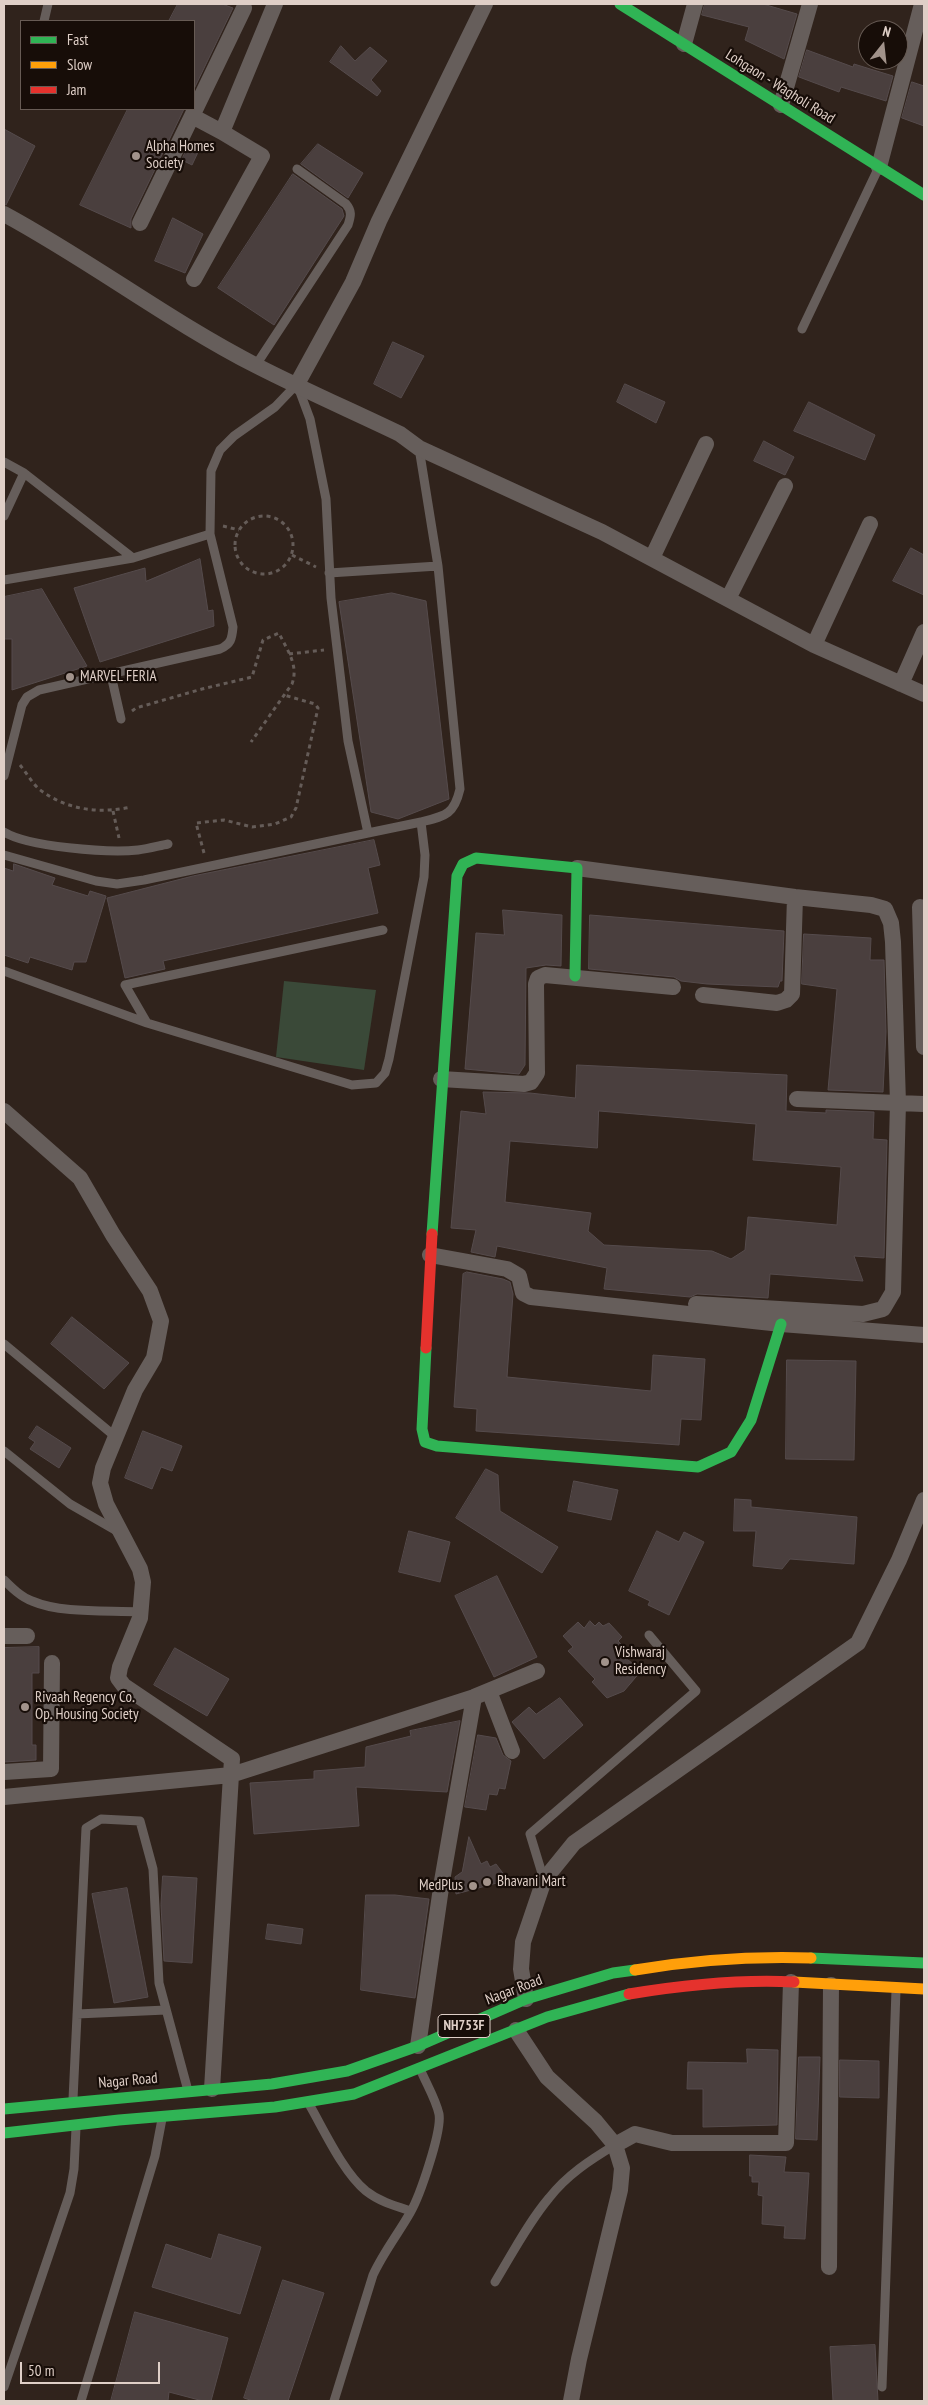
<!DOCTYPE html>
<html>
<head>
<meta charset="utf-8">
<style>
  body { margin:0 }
  #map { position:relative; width:928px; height:2405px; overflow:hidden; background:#30231c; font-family:"PT Sans Narrow",sans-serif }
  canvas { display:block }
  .frame { position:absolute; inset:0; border:5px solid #dfcfc7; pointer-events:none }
  .legend { position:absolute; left:20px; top:20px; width:175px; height:90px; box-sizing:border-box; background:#170d08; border:1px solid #675b54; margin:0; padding:6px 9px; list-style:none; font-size:15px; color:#dfcfc7 }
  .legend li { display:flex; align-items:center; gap:10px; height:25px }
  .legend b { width:25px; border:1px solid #675b54 }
  .north { position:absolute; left:858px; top:20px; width:50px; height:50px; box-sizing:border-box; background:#170d08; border:1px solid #675b54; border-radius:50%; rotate:16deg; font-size:14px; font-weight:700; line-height:20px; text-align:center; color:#dfcfc7 }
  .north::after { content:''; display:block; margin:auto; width:18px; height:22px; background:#a2938b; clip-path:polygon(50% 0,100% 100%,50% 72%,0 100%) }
  .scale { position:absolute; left:20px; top:2362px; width:140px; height:22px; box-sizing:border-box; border:2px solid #dfcfc7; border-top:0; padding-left:6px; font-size:15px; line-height:18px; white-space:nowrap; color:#dfcfc7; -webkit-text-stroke:4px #170d08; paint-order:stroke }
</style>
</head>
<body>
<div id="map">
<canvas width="928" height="2405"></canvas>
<div class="frame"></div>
<ul class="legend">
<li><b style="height:6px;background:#30b455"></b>Fast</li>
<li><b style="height:6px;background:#ff9f0a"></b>Slow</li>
<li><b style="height:6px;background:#e5322d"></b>Jam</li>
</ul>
<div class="north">N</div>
<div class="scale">50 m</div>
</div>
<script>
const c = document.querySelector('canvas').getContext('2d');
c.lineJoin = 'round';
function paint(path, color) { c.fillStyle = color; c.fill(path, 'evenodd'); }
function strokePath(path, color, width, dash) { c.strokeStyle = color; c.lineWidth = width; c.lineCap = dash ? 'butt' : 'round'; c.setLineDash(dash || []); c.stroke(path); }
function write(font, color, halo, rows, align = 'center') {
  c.font = font + ' "PT Sans Narrow",sans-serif'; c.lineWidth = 4.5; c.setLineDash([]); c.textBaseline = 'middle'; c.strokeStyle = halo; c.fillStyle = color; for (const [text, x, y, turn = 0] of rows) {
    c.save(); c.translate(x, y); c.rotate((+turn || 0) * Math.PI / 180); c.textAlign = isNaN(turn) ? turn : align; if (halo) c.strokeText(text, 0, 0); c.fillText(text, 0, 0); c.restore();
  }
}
paint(new Path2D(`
  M284,981L376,990L364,1070L276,1057Z`), '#3a4938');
const building = new Path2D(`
  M178,4H222L233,8L194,89V21H169Z
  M705,4H763L797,14L784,59L745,40L749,27L702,15Z
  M341,46L355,61L370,47L387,61L371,80L381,91L377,96L330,62Z
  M807,50L853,67L854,64L893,76L886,101L841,87L839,92L799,77Z
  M912,82L924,86V126L902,118Z
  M128,109H184L131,219V228L80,205Z
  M4,129L35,146L6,205L4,204Z
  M190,142L200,148L192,165L182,160Z
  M318,144L363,173L348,198L301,164Z
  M293,174L342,209L344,216L274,325L218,288Z
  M173,218L203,234L185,273L155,261Z
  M393,342L424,356L401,398L374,384Z
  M625,384L665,402L656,423L617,402Z
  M809,402L875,435L865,460L794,431Z
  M764,441L794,457L785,475L754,461Z
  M911,548L924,555V595L893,581Z
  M200,559L208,611L213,610L214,626L100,662L74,588L145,568L146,581Z
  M42,589L87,666L12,690V639H4V597Z
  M392,593L426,601L449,799L398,819L371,812L339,602Z
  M374,840L380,865L368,868L378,913L163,961L165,969L125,978L107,898L193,876Z
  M14,864L55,878L52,885L88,896L90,891L106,896L86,962H74L72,970L30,957L28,963L4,955V868L13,871Z
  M503,910L562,915L561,966L546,965L526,968L525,1065L519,1074L465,1069L476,933L504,935Z
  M590,915L784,931L782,981H780L778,987L707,984L681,981L674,977L589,969Z
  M804,934L871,938L870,960H884L886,1032L883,1092L828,1090L837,989L802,984Z
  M577,1065L787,1075L786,1111L826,1113V1110L874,1112L873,1139L887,1140L884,1258L854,1256L863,1281L770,1274L768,1298L697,1294L690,1297L604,1289L607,1268L497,1246L495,1257L471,1252L476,1230L451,1228L461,1111L486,1114L483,1092L530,1093L575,1098ZM599,1111L756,1124L753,1160L841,1167L837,1225L748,1217L745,1250L731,1259L712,1251L604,1245L588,1231L591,1213L505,1202L510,1141L597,1148Z
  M467,1272L503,1279L510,1282L513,1294L507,1377L651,1391L653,1355L705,1359L701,1420L681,1419L679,1445L476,1431L477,1409L454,1407L463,1274Z
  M72,1317L129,1363L104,1389L51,1344Z
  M787,1360L856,1361L854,1460L786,1459Z
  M37,1426L71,1448L59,1468L30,1449L35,1442L29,1438Z
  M143,1431L182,1446L172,1471L161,1467L152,1489L125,1478Z
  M486,1469L498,1475L500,1511L558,1547L542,1573L456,1518Z
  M574,1481L618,1490L611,1520L568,1511Z
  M735,1499L751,1500V1507L857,1517L854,1564L790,1559L782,1569L753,1566L756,1531H734Z
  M409,1531L450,1542L440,1582L399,1572Z
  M657,1531L679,1542L684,1532L704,1542L669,1615L648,1605L650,1601L629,1591Z
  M497,1576L537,1657L494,1677L455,1596Z
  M590,1621L595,1626L599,1622L603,1626L609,1623L622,1637L618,1641L624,1647L619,1652L641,1671L624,1691L607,1698L592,1682L595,1679L568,1651L573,1647L563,1636L578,1622L584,1628Z
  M39,1647V1673H32V1745H36V1760L4,1762V1648Z
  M175,1648L229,1679L207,1716L154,1685Z
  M560,1698L583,1725L544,1759L512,1722L529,1707L536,1714Z
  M460,1721L447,1792L356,1787L359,1826L254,1834L250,1783L314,1779V1771L365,1767L366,1747L411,1736L410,1731Z
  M478,1735L496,1738L503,1755L511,1761L505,1789L499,1788L497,1795L489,1794L486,1810L465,1807Z
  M469,1837L481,1864L487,1861L490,1867L496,1864L508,1880L456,1894L455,1877L462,1872Z
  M163,1876L197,1878L192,1963L164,1961L161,1905Z
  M127,1888L148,1997L114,2003L92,1894Z
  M366,1895H395L429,1899L415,1998L361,1990Z
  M268,1924L303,1929L301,1944L266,1939Z
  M747,2049L778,2050L777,2125L703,2127V2089H687L688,2062L747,2063Z
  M799,2057H820L817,2140L796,2139Z
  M840,2060L879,2061V2098L840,2097Z
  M750,2155L786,2157L784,2172L809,2173L805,2239L784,2238L785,2226L762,2224L763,2196L758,2195L759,2182H752V2176H750Z
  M219,2234L261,2247L240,2314L152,2287L166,2244L211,2259Z
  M283,2280L324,2293L288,2401H253L244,2398Z
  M135,2312L228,2338L211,2401H203L169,2392L168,2401H111Z
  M875,2345L878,2401H833L830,2347Z`);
paint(building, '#4a3f3e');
strokePath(building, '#554b4c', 1);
strokePath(new Path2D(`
  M235 545a29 29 0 1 1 58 0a29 29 0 1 1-58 0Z
  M223,526L239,530
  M292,555L316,567
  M289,654L324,650
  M132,711L136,708L202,689L252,677L263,640L279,633C287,650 299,665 292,684L251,742
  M20,765C26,772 32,783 39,789C66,810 99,814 131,807
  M113,811L119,838
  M204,853L196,823L224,820L252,827L275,824L291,817L296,808L318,708L315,704L284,695`), '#655c58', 3, [4, 4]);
strokePath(new Path2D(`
  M44,21L48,4
  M802,329L878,169
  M256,365L348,225C351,216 352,211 346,204L297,169
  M4,462L24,473L4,516
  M24,473L133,558
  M329,573L438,566
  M4,580L133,558L210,534L211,471L220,450L234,436L275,407L297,384L310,419L326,499L331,598L348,741L368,833L421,822
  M111,675L121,719
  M4,776L22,705L27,697L39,690L220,649C231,644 232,639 233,627L210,534
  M4,832C28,847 108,853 138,850C148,849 158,846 168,844
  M4,855L96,881L117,884L144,880L368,833
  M4,971L147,1023L352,1085L376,1083L385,1073L389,1059L424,877L425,855L421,822C445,816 454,815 460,789L438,566L419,448
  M147,1023L125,985L383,930
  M4,1344L117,1438
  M4,1451L70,1504L117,1531
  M4,1580C12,1588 21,1597 32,1601C62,1614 108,1610 141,1612
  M544,1880L530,1834L696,1691L649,1635
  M77,2014L166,2010
  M73,2099L86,1828L101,1819L140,1821L153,1869L159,1983L187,2087
  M309,2104C324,2130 343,2172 366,2191C380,2202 395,2206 411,2211
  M495,2282C512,2254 528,2223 549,2198C567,2175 590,2160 615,2145
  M4,2387L70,2193L74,2169L76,2128
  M882,2387L896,1990
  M81,2401L155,2156L162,2119
  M334,2401L373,2275C383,2253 398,2234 410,2213C420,2196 442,2131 439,2114C436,2100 427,2085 421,2071`), '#665e5b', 9);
strokePath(new Path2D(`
  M684,44L695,4
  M781,105L810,4
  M192,116L244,8
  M879,167L922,4
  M4,214C91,261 169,321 257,366C304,390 352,411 400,434L419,448L602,532L814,645L924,694
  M140,223L192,116L222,132L275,4
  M194,279L262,156L222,132
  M297,384L353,282L379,221L485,4
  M652,558L706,444
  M728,599L785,486
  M814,645L870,524
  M901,684L924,632
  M577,868L795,897L871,905L885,909L891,923L893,942L898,1103L924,1104
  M920,907L924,1047
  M703,995L777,1003L786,1000L792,994L795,897
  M441,1079L524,1084L531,1082L537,1073L536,984L538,978L545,975L673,987
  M4,1111L80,1178L113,1235L150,1291L161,1321L154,1358L135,1390L103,1468L100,1483L106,1504L140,1569L143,1582L140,1618L120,1667L118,1678L124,1686L232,1759L231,1775L474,1697L537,1671
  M430,1255L507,1269L519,1276L523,1293L531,1297L781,1324L924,1335
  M696,1304L863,1314L883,1309L893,1292L898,1103L797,1099
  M4,1636H27
  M489,1691L512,1751
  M4,1772L51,1769L52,1663
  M4,1797L231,1775L212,2089
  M526,1999L521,1969L523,1942L544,1880L574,1843L858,1643L899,1560L924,1500
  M516,2030L547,2077L596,2122L615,2145L622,2168L620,2190L579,2359L571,2401
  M418,2046L442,1881L474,1697
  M615,2145L635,2134L672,2143H786L791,1982
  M829,2267L831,1985`), '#665e5b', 16);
strokePath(new Path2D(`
  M620,4L924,195
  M432,1234L457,876L463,864L476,858L577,868L575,976
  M426,1348L422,1429L425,1442L437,1446L698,1467L731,1452L751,1420L781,1324
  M811,1958L924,1963
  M4,2109L272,2084L347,2071L418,2046L526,1999L613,1973L635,1970
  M4,2133L119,2120L275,2107L354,2094L547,2017L629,1994`), '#30b455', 11);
strokePath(new Path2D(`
  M635,1970C694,1960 751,1956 811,1958
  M794,1982L924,1989`), '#ff9f0a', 11);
strokePath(new Path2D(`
  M426,1348L432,1234
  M629,1994C684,1985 738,1979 794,1982`), '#e5322d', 11);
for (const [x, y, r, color] of [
  [136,156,5,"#a2938b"],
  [70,677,5,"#a2938b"],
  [605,1662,5,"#a2938b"],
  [25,1707,5,"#a2938b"],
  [487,1882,5,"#a2938b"],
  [473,1886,5,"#a2938b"]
]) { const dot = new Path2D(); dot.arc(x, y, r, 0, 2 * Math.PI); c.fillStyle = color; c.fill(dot); strokePath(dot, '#170d08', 2); }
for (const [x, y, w] of [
  [464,2026,52]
]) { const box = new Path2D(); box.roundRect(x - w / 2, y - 11.5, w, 23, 4); c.fillStyle = '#170d08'; c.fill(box); strokePath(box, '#dfcfc7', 1); }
write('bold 14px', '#dfcfc7', null, [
  ["NH753F",464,2026]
]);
write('15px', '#dfcfc7', '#170d08', [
  ["Lohgaon - Wagholi Road",780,87,32],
  ["Nagar Road",514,1990,-21],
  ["Nagar Road",128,2081,-5]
]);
write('15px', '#dfcfc7', '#170d08', [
  ["Alpha Homes",146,147],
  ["Society",146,164],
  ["MARVEL FERIA",80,677],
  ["Vishwaraj",615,1653],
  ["Residency",615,1670],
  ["Rivaah Regency Co.",35,1698],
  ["Op. Housing Society",35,1715],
  ["Bhavani Mart",497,1882],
  ["MedPlus",463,1886,"right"]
], 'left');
</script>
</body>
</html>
